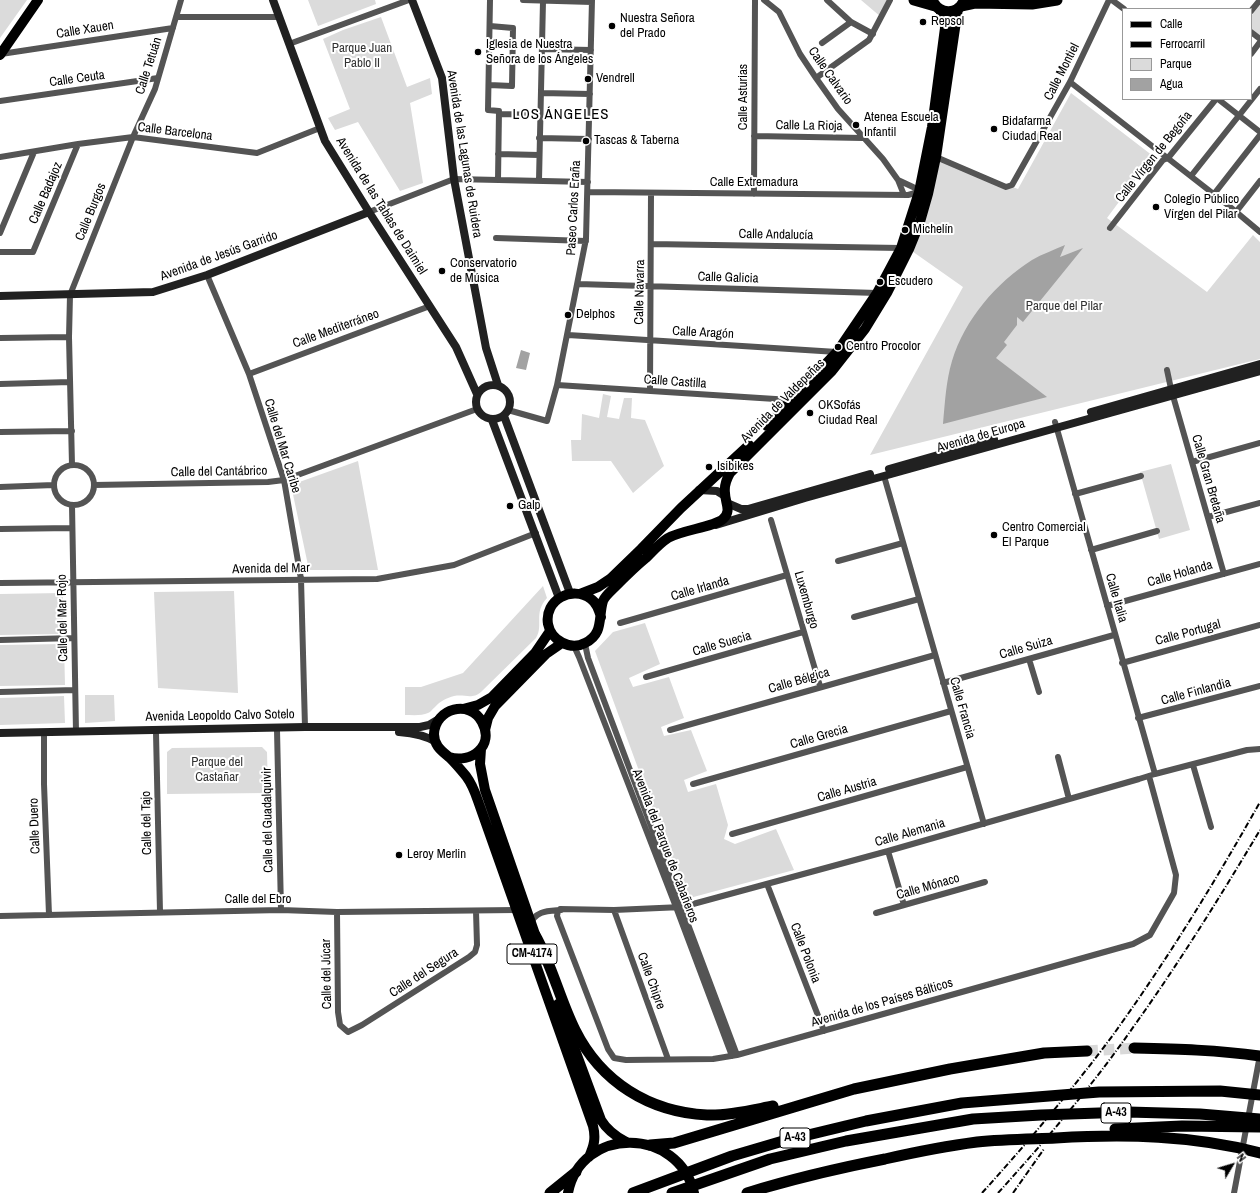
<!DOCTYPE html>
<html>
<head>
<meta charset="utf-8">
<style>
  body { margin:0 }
  #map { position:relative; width:1260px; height:1193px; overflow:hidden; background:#fff; font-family:"Archivo Narrow",sans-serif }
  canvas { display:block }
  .legend { position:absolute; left:1122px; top:8px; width:130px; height:92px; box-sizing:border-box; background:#fff; border:1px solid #999; margin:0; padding:5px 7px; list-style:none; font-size:12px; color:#000 }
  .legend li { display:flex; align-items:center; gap:8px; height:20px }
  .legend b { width:20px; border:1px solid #999 }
  .north { position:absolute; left:1212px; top:1145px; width:40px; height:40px; -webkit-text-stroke:3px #fff; paint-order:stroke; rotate:52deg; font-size:11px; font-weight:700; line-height:16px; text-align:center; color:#000 }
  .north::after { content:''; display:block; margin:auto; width:14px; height:18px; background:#000; clip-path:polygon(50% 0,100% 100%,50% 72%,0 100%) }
</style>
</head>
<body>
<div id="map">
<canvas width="1260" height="1193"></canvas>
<ul class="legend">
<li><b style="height:5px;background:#000"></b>Calle</li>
<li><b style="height:5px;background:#000"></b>Ferrocarril</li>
<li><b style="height:11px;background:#dbdbdb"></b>Parque</li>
<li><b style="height:11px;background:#a2a2a2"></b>Agua</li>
</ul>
<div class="north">N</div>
</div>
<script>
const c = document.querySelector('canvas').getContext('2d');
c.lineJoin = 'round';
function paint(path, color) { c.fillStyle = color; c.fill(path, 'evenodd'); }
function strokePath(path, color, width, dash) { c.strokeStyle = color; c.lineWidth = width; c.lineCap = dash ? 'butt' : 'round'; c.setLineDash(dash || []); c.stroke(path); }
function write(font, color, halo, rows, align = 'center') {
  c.font = font + ' "Archivo Narrow",sans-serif'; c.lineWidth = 4; c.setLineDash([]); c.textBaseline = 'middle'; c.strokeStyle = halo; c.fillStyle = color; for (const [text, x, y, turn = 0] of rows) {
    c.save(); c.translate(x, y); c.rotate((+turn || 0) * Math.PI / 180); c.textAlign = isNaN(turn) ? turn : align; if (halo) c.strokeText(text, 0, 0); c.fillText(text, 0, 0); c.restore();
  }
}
paint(new Path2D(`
  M0,0H27L0,38Z
  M308,0H375L376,4L318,26Z
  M861,0H890L881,17Z
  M1260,5V36L1251,29V16Z
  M381,17L407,87L430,78L432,94L410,103L423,183L400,191L358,122L335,130L328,118L350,109L323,39L343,30Z
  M1071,93L1153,156L1107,218L1207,292L1253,235L1260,242V359L870,455L963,287L909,249L936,157L1018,189Z
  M603,394L611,396L607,417L619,419L624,398H632L631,418L645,420L664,466L633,493L611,461H572L571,440H581L582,414L599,418Z
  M358,461L378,570H309L291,485Z
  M1171,464L1190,530L1159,539L1140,472Z
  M543,586L547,598C533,613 544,625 536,638L481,692C471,700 466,694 454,696C447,698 440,701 435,707C432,709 431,712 428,713C422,716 412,715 405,715V687H421L463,673Z
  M234,591L238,693L158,688L154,592Z
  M63,593V634L0,635V594Z
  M645,623L660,664L629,678L633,687L669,677L684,718L661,727L664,736L691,730L707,771L684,780L688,792L716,784L728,825L724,839L735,844L776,829L794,870L686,899L595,651L613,632Z
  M64,644L65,685L0,686V645Z
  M85,695H114L115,721L85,723Z
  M64,696L65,723L0,725V698Z
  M262,747L267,752L268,793L167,794V752L172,748Z`), '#dbdbdb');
paint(new Path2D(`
  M1065,245L1060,257L1083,248L1023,322L1017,317V325L1004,342L1007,345L996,358L1047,397L943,424C945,402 946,381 952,361C965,319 996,283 1032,260C1042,254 1054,250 1065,245Z
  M521,350L530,353L526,370L516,368Z`), '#a2a2a2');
strokePath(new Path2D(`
  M1087,1051L1134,1048`), '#d9d9d9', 11, [11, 5.5]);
strokePath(new Path2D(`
  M490,0L488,110L499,111L498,180
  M523,0L592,2
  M764,0L779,12L800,54L816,78L838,109L883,159L898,180L904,195
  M827,0L851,22L873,34
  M1112,0L1124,9
  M1251,11L1260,0
  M176,17H279
  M1251,32L1260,39
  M822,43L851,22
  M289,44L409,0
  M542,49L591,50
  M1,54L173,28
  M1251,54L1260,42
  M816,78L869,40L890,0
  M1070,82L1229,206L1260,232
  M489,85L512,86L513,28L490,26
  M541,93L590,94
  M1218,99L1260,132
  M0,101L158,78
  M499,114L540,115
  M754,136L863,138
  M539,138L589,139
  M498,154L539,155
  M0,157L78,144L133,137L257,153L320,128
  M936,157L1006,187L1012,185L1070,82L1109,0
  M1191,176L1260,89
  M539,180L543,1
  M898,180L913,187L921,192
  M588,192L908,195L919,192
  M754,194L755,0
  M1214,194L1260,135
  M369,212L454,179L588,182
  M1236,212L1260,181
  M1110,228L1163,160L1168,158L1216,99
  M0,233L34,152
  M496,238L586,241
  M651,244L901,248
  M0,252H33L78,144
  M207,275L249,374L284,480L301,579L305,727
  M578,284L877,293
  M568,335L837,352
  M0,338L69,337
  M1167,370L1171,389L1224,574
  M249,374L430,306
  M0,384L70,382
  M557,385L791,400
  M650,391L651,193
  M508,410L547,421L557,385L586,239L592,0
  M1055,422L1155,774
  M0,432L72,431
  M1192,462L1260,443
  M72,465L69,337L70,295L133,137L155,89L181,0
  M54 485a20 20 0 1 1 40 0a20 20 0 1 1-40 0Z
  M884,476L984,824
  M94,485L268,482L284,480L477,409
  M0,487L54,485
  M1075,494L1141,476
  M72,505L76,732
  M1208,517L1260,503
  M771,520L820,686
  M0,529L72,528
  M1091,550L1157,531
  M838,561L903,543
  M0,583L377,579L454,565L536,533
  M1107,606L1260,564
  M854,617L919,599
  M620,623L787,575
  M0,640L74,638
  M585,644L588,658L737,1055
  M574,646L579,657L676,907L732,1056
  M1029,659L1039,692
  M1122,663L1260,625
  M646,677L803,632
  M943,683L1114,635
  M0,692L75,690
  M1138,718L1260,686
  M277,730L281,910
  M670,730L935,655
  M156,733L160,912
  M44,736V784L49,915
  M1058,757L1069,799
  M1193,765L1211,827
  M1149,776L1176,875L1174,893L1150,935L1133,944L737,1055L713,1059L626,1060L614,1058L608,1049L557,916L558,911L560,909L614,910L682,907L888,851L1139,779L1155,774L1247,750L1260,749
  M693,784L951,711
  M732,834L967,767
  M888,851L904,905
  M767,884L824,1031
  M614,910L668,1059
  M337,912L338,1012L340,1025L348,1032L362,1025L469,957L475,952L477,945L476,911
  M876,913L985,882
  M0,916L281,910L337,912L516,910
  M531,925C534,910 550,911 561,910
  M1234,1193L1260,1055`), '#545454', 6);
strokePath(new Path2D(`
  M273,0L325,141L369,212L456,347L477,394
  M412,0L442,78L454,179L486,348L498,385
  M0,296L153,292L207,275L369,212
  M476 402a17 17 0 1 1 34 0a17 17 0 1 1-34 0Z
  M1091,412L1260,364
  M504,416L570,593
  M492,420L559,598
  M889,469L994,439
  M699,490L717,491L725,496
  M727,503L741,509H748L870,474
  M716,525L805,498L1260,371
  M399,732C412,733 425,735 436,742
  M0,733L305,727H420L429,725L439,719`), '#212121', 8);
strokePath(new Path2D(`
  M0,55L38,0
  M767,426L837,352L877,293L901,248L919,192L932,127L945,28L944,19L940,10
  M580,594L598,587L610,579L641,549L681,508L749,445
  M601,617C599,610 597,603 591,599C572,585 544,600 548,624C551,640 570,651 585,643C604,634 598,617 603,601C605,596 611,591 615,587C625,577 635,567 646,558C653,551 660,543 668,538C682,530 714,527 723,519C732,511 725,503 725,493C724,486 726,480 730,473L832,371L865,329L887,293L909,249L920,222L928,194L936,157L958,8
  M463,709L478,705L492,697L535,653L550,631
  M485,730L488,718L495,706L546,654L562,643
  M481,749L480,764L485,790L538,943
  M449,757C471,764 495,746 482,722C470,699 435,708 434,734C434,746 442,751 450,758C456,764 461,770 466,776C472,784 475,792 478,801L593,1126C596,1138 594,1146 589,1157
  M558,1004L601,1120C607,1130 615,1136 626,1142
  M568,1193C581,1125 679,1127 694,1193`), '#000', 10);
strokePath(new Path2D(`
  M914,0L935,6
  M932,0C939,15 957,16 964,1
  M961,6L975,3L1032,4L1057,0
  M535,935C552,965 560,1000 575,1030C601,1082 649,1112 707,1115C728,1116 752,1110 773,1106
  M1134,1048C1176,1049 1218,1050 1260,1056
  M1115,1129L1182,1126L1260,1127
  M650,1145L674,1143L854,1089L950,1069L1044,1053L1087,1051
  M550,1193L576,1172
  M633,1193L732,1156L783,1141L866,1121L962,1103L1099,1092L1220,1091L1260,1095
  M672,1193L770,1159L846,1141L973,1119L1041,1115L1128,1112L1200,1114L1260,1119
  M747,1193C792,1179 839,1168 885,1159C916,1152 946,1146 977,1142C1003,1139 1030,1139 1056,1138C1124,1134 1193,1135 1260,1153`), '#000', 11);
strokePath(new Path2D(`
  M982,1193C1028,1142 1072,1090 1113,1035C1167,960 1215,882 1260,802
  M998,1193C1046,1140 1093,1085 1134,1026C1179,963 1220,897 1260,830
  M1013,1193L1044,1149`), '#000', 2, [6, 2, 1, 2]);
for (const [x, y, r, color] of [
  [923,22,4,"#000"],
  [612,26,4,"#000"],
  [478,52,4,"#000"],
  [588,79,4,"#000"],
  [856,125,4,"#000"],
  [994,129,4,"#000"],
  [586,141,4,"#000"],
  [1156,207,4,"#000"],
  [905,230,4,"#000"],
  [442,271,4,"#000"],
  [880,282,4,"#000"],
  [568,315,4,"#000"],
  [838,347,4,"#000"],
  [810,413,4,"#000"],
  [709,467,4,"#000"],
  [510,506,4,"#000"],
  [994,535,4,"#000"],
  [399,855,4,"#000"]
]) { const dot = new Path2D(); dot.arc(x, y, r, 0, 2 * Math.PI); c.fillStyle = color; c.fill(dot); strokePath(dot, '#fff', 1.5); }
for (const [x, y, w] of [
  [532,954,50],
  [1116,1113,30],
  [795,1138,30]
]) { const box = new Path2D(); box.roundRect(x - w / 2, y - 10, w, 20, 3); c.fillStyle = '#fff'; c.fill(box); strokePath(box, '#000', 1); }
write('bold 12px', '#000', null, [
  ["CM-4174",532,954],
  ["A-43",1116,1113],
  ["A-43",795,1138]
]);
write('13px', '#000', '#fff', [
  ["Nuestra Señora",620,19],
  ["del Prado",620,34],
  ["Repsol",931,22],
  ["Iglesia de Nuestra",486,45],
  ["Señora de los Ángeles",486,60],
  ["Vendrell",596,79],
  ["Atenea Escuela",864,118],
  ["Infantil",864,133],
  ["Bidafarma",1002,122],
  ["Ciudad Real",1002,137],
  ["Tascas & Taberna",594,141],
  ["Colegio Público",1164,200],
  ["Vírgen del Pilar",1164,215],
  ["Michelín",913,230],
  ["Conservatorio",450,264],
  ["de Música",450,279],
  ["Escudero",888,282],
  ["Delphos",576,315],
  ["Centro Procolor",846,347],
  ["OKSofás",818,406],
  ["Ciudad Real",818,421],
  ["Isibikes",717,467],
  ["Galp",518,506],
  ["Centro Comercial",1002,528],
  ["El Parque",1002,543],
  ["Leroy Merlin",407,855]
], 'left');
write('13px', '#000', '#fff', [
  ["Calle Xauen",85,30,-9],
  ["Calle Tetuán",149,66,-72],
  ["Calle Montiel",1062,72,-63],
  ["Calle Calvario",830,76,55],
  ["Calle Ceuta",77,79,-8],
  ["Calle Asturias",744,97,-90],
  ["Calle La Rioja",809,126,1],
  ["Calle Barcelona",175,132,7],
  ["Avenida de las Lagunas de Ruidera",464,154,81],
  ["Calle Vírgen de Begoña",1154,157,-51],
  ["Calle Extremadura",754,183],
  ["Calle Badajoz",46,193,-67],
  ["Avenida de las Tablas de Daimiel",381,206,58],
  ["Paseo Carlos Eraña",574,208,-87],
  ["Calle Burgos",91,212,-68],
  ["Calle Andalucía",776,235,1],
  ["Avenida de Jesús Garrido",219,256,-20],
  ["Calle Galicia",728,278,2],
  ["Calle Navarra",640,292,-89],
  ["Calle Mediterráneo",336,329,-20],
  ["Calle Aragón",703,333,3],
  ["Calle Castilla",675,382,4],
  ["Avenida de Valdepeñas",783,401,-45],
  ["Avenida de Europa",981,436,-16],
  ["Calle del Mar Caribe",282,446,73],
  ["Calle del Cantábrico",219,472,-1],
  ["Calle Gran Bretaña",1208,479,74],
  ["Avenida del Mar",271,569,-1],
  ["Calle Holanda",1180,574,-16],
  ["Calle Irlanda",700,589,-16],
  ["Calle Italia",1116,598,74],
  ["Luxemburgo",806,600,74],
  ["Calle del Mar Rojo",63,618,-91],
  ["Calle Portugal",1188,633,-15],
  ["Calle Suecia",722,644,-16],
  ["Calle Suiza",1026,648,-16],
  ["Calle Bélgica",799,681,-16],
  ["Calle Finlandia",1196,692,-15],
  ["Calle Francia",962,708,74],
  ["Avenida Leopoldo Calvo Sotelo",220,716,-1],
  ["Calle Grecia",819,737,-16],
  ["Calle Austria",847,790,-16],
  ["Calle del Guadalquivir",268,820,-91],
  ["Calle del Tajo",147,823,-91],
  ["Calle Duero",35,826,-92],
  ["Calle Alemania",910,833,-16],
  ["Avenida del Parque de Cabañeros",665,846,69],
  ["Calle Mónaco",928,887,-16],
  ["Calle del Ebro",258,900],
  ["Calle Polonia",805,953,69],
  ["Calle del Segura",424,973,-33],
  ["Calle del Júcar",327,974,-91],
  ["Calle Chipre",651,981,70],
  ["Avenida de los Países Bálticos",882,1003,-16]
]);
write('13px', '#323232', '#fff', [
  ["Parque Juan",362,49],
  ["Pablo II",362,64],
  ["Parque del Pilar",1064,307],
  ["Parque del",217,763],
  ["Castañar",217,778]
]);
c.letterSpacing = '1px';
write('15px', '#000', '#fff', [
  ["LOS ÁNGELES",561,115]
]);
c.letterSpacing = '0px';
</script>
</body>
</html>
